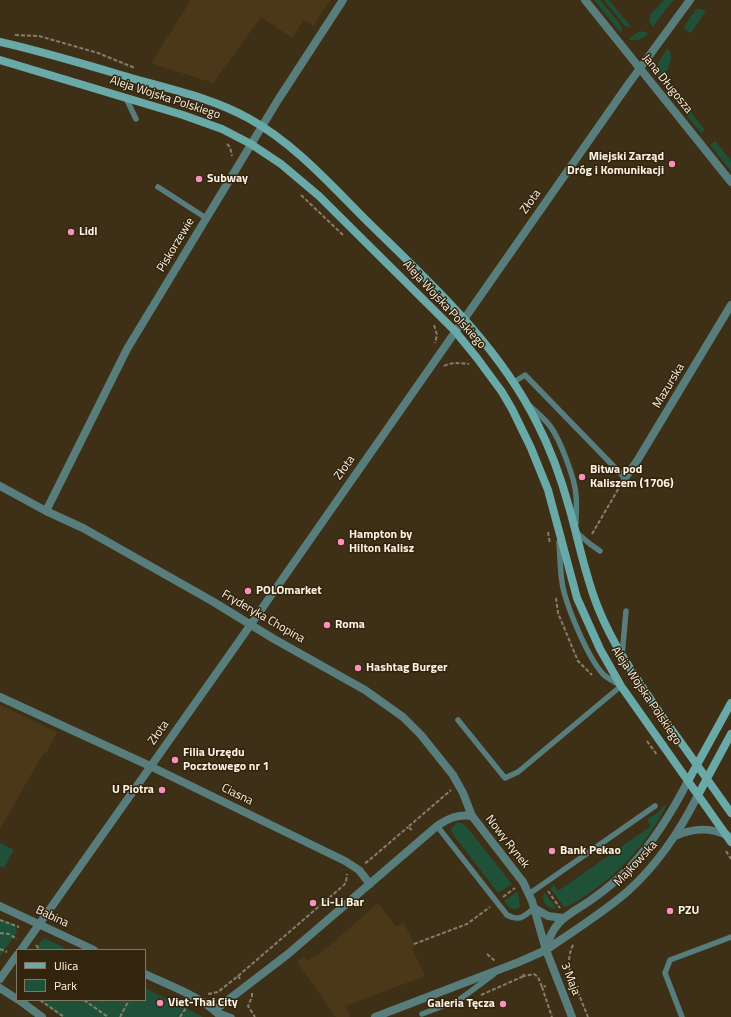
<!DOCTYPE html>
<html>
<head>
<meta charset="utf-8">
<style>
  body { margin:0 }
  #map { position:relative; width:731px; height:1017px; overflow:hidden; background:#3e2f17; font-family:"Titillium Web",sans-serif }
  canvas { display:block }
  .legend { position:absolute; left:16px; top:949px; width:130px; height:52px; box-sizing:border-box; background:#33250d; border:1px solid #837763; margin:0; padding:5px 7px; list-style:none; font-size:12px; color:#fbf2e4 }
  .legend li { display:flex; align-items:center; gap:8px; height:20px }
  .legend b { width:20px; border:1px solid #837763 }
</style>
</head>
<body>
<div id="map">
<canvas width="731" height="1017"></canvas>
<ul class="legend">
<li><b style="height:5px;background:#69a9a8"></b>Ulica</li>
<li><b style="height:11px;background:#1f5138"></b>Park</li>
</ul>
</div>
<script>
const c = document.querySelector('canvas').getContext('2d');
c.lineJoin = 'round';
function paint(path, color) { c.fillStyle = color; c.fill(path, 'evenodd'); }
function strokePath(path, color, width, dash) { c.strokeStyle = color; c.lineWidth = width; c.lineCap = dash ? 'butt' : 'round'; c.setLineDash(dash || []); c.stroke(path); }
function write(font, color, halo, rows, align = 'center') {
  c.font = font + ' "Titillium Web",sans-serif'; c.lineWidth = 3; c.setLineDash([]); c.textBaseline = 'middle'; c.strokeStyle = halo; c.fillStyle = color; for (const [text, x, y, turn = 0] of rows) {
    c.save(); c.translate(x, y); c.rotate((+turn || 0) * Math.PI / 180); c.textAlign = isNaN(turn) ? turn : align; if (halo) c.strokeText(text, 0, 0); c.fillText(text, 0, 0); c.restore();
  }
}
paint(new Path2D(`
  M191,0H331L313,26L304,20L292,38L261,17L213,83L151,63Z
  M0,705L57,732L47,752L43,754L0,829Z
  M378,903L396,927L403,922L416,946L412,948L425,976L345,1006L350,1017H336L297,962L304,957L307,961L322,952Z`), '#4b3819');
paint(new Path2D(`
  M594,0H600L620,24L622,30L621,33Z
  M604,0H609L631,27L625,26Z
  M664,0H673L653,27L649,21L651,14Z
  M696,9L705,10V12L691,33L683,28Z
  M640,31L649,33C643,39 636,42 628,39Z
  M668,48C676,60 666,71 660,82C652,69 660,59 668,48Z
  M683,102L705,130L701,133L680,107Z
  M715,141L731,161V171L710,145Z
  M664,805L666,806C648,842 620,873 586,895C579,900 572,905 564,907L550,888L554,885L558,891L651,826L647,820L660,811Z
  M457,823H462L466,826L512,884L498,893L452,833L451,828Z
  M0,843L14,850L4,868L0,866Z
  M518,891L520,907C512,912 509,907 504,901Z
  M544,892L557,909C547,909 541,902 544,892Z
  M0,919L15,924L17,933L0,956Z
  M43,939H46L63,947L65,950H35Z
  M145,988L203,1017H62L38,1000H145Z`), '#1f5138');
strokePath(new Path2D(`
  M15,35L39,36L98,53L135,68
  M227,144L230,147L232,156
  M301,195L343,235
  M434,325L437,335L435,343
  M444,366C451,362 460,363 469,364
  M548,532L550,544
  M592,534L620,486
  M556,598L558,613L578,661L592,675
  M647,741L657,755
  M412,830L408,827L451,790
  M726,851L731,859
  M365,863L367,862L408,827
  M548,891L560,908
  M503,897L515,888
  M0,920L19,927
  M0,933L9,934L17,939
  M414,944L467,924L490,907
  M36,945L40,950
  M0,949L7,952
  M487,954L495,961
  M523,974L524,976L534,974L538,977L542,987L546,986
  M571,975L588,1017
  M238,976L344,885L346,882L347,874
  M569,977L571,975C568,964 568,954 574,943
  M542,987L552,1017
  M252,993V997L248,1006L255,1017
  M208,994L218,992L238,976L240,979
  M481,995L524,976
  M40,1000L64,1017
  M84,1000L108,1017
  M120,1017L129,1000
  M180,1017L188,1005`), '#897c68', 2, [4, 2]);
strokePath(new Path2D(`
  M126,98L136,119
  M158,187L206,218
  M514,382L525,375L625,478
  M530,406C536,412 544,418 550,426C560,439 575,479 576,495C577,504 576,514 576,523
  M576,532L590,544L600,551
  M622,656L626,611
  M458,720L505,778L518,772L621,686C616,682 608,679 603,674C588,658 565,604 562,582C560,569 560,555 559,542
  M437,826L507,915C519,922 525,916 534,908
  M529,894L655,806
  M216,1011L232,1017
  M422,1014L459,1000L494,974
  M682,1017L665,973L670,960L731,937`), '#577e7d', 5.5);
strokePath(new Path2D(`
  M585,0L731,182
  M625,478L637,461L731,305
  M0,486L46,511L83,528L212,601L274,639L365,690L403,717L421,735L453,775L463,793L472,816L523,882L532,901L546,950L519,962L375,1017
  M46,511L127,349L278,100L343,0
  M0,697L150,766L345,861L359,870L370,884
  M0,906L94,950
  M534,908L548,916L563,918
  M21,950L235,647L627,86L690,0
  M145,974C168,985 205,998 221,1017
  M0,979L17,955
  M0,988L17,999
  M19,1000L42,1017
  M215,1010L288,954L437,826C449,818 458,814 472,816`), '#577e7d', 8);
strokePath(new Path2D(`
  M675,836C693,828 709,827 727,835
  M546,950C553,919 568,916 591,900C605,890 619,879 631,866C655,840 672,812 688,781
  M546,950C573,931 603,913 628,891C658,864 680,831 698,795
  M546,950L572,1017`), '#577e7d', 8);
strokePath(new Path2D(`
  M0,42C44,52 87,65 131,78C170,89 212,98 248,118C294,143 330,184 367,221C430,283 497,343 537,423C551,450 561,478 569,507C579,541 585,577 599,610C614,647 637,679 659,712C683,745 707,779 731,813
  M0,60L183,115L222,129L251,144L281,164L319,196L455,331L477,358L502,392L512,409L531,448L548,490L577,598L600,649L621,686L731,842
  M688,781L731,703
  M698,795L731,734`), '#69a9a8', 8);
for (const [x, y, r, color] of [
  [672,164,4,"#fd8ec0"],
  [199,179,4,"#fd8ec0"],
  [71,232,4,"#fd8ec0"],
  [582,477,4,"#fd8ec0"],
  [341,542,4,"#fd8ec0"],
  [248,591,4,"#fd8ec0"],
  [327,625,4,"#fd8ec0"],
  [358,668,4,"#fd8ec0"],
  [175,760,4,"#fd8ec0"],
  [162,790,4,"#fd8ec0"],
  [552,851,4,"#fd8ec0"],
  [313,903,4,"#fd8ec0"],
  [670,911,4,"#fd8ec0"],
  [160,1003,4,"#fd8ec0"],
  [503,1004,4,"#fd8ec0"]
]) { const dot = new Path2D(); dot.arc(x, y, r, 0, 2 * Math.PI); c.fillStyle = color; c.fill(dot); strokePath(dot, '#33250d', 1.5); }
write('12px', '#fbf2e4', '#33250d', [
  ["Jana Długosza",667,84,51],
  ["Aleja Wojska Polskiego",165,98,18],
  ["Złota",531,202,-55],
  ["Piskorzewie",176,245,-59],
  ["Aleja Wojska Polskiego",444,305,47],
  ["Mazurska",669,386,-59],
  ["Złota",345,468,-55],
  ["Fryderyka Chopina",263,617,30],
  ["Aleja Wojska Polskiego",646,696,56],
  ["Złota",159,733,-55],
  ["Ciasna",237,795,26],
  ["Nowy Rynek",507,842,52],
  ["Majkowska",636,864,-47],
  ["Babina",52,917,25],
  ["3 Maja",570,979,69]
]);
write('bold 12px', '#fbf2e4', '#33250d', [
  ["Miejski Zarząd",664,157,"right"],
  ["Dróg i Komunikacji",664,171,"right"],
  ["Subway",207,179],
  ["Lidl",79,232],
  ["Bitwa pod",590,470],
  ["Kaliszem (1706)",590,484],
  ["Hampton by",349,535],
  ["Hilton Kalisz",349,549],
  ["POLOmarket",256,591],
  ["Roma",335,625],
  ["Hashtag Burger",366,668],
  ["Filia Urzędu",183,753],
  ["Pocztowego nr 1",183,767],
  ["U Piotra",154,790,"right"],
  ["Bank Pekao",560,851],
  ["Li-Li Bar",321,903],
  ["PZU",678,911],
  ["Viet-Thai City",168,1003],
  ["Galeria Tęcza",495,1004,"right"]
], 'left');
</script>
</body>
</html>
